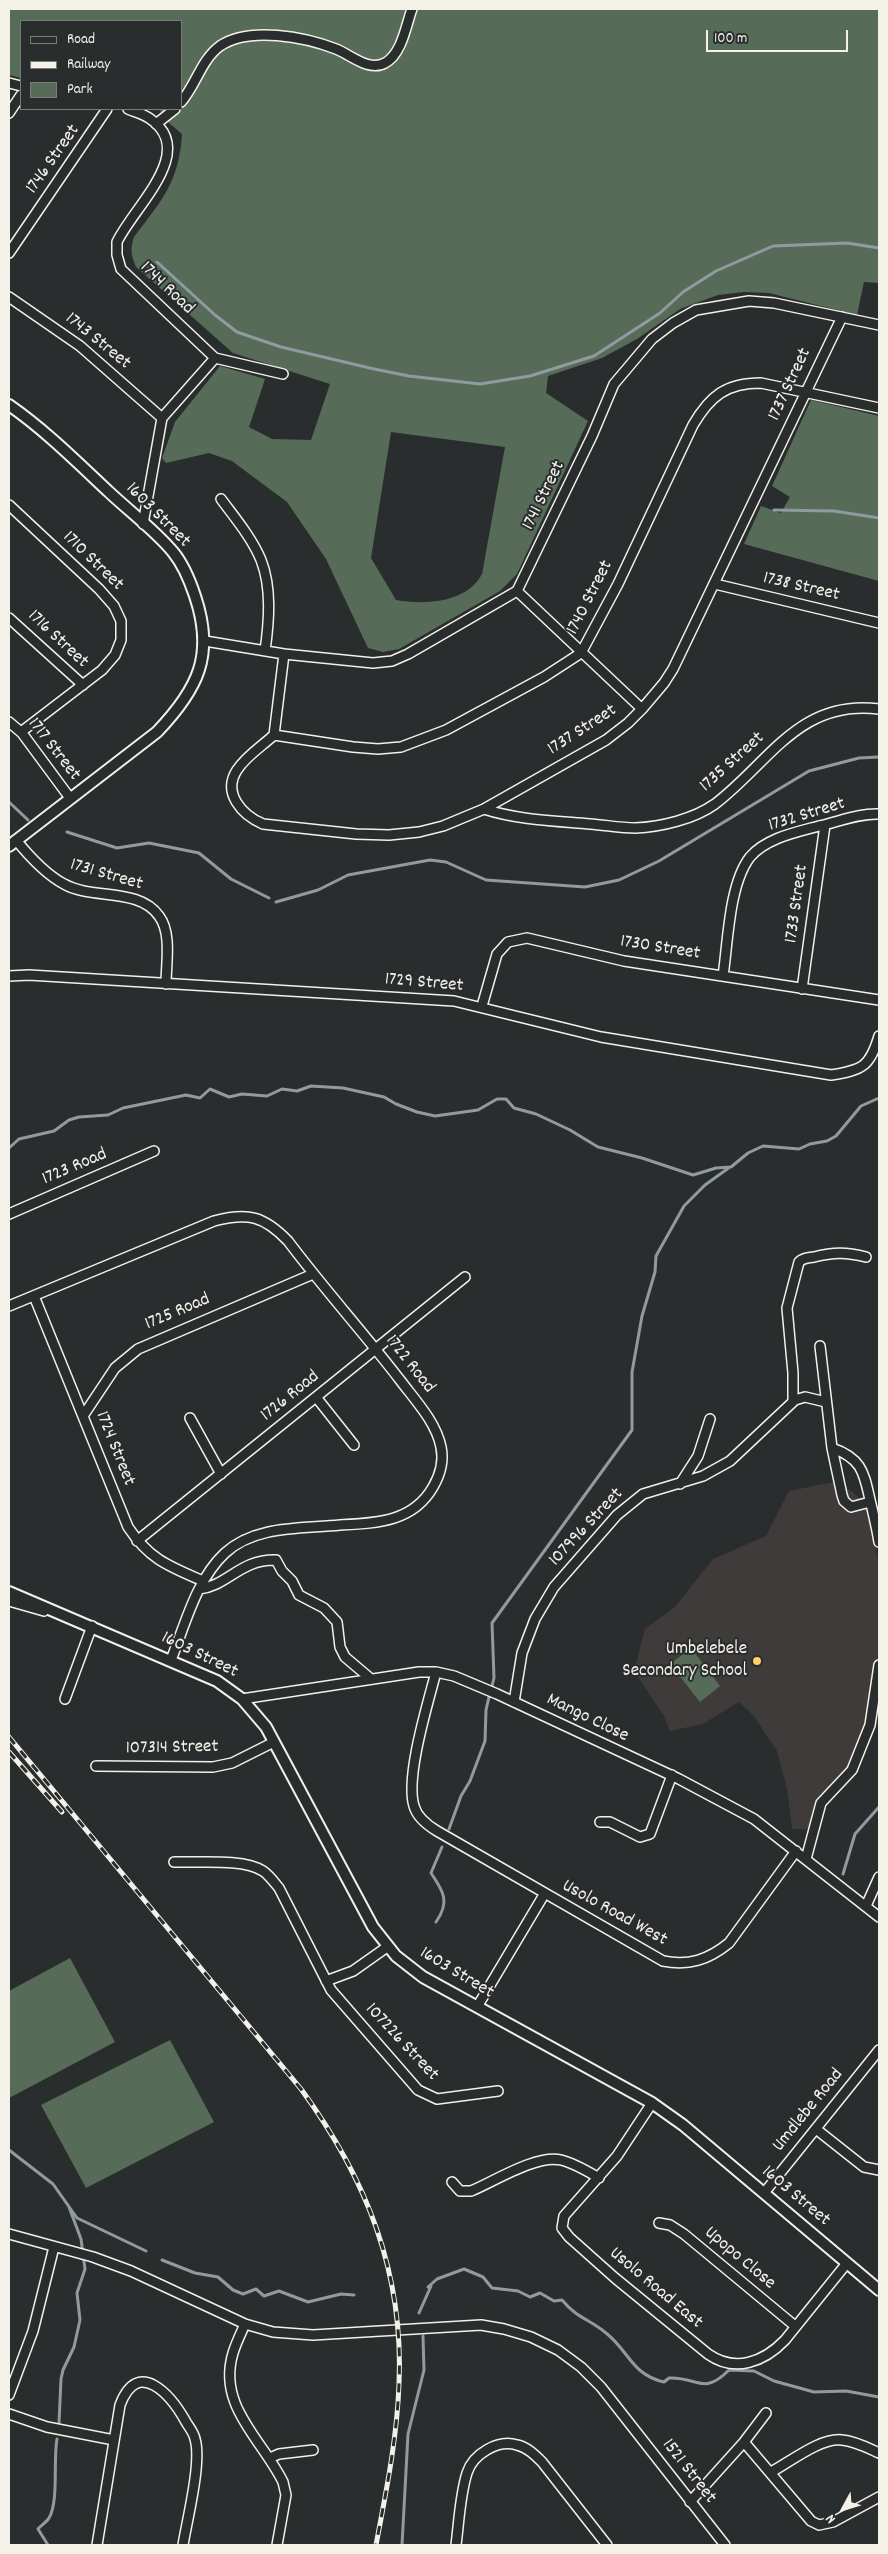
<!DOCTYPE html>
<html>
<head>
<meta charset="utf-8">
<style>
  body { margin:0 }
  #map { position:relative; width:888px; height:2554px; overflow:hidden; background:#2a2d2e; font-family:Dekko,sans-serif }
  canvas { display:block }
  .frame { position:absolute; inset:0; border:10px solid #f4f1e8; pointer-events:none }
  .legend { position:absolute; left:20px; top:20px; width:162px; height:90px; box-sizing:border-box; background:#2a2d2e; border:1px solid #7b7b78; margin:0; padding:6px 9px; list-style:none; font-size:15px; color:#f4f1e8 }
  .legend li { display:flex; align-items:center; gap:10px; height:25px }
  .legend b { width:25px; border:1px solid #7b7b78 }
  .north { position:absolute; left:818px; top:2484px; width:50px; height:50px; -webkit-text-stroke:4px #2a2d2e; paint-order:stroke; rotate:231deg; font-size:14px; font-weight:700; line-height:20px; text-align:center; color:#f4f1e8 }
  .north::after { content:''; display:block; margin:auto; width:18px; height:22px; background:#f4f1e8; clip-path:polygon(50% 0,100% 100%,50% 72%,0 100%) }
  .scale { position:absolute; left:706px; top:30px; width:142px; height:22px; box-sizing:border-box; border:2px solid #f4f1e8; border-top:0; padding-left:6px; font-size:15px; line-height:18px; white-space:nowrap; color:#f4f1e8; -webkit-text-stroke:4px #2a2d2e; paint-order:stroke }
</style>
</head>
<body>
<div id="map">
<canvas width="888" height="2554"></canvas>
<div class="frame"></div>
<ul class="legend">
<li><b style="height:6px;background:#2a2d2e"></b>Road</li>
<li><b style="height:6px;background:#f4f1e8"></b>Railway</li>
<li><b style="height:14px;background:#576c58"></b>Park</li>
</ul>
<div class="north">N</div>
<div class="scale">100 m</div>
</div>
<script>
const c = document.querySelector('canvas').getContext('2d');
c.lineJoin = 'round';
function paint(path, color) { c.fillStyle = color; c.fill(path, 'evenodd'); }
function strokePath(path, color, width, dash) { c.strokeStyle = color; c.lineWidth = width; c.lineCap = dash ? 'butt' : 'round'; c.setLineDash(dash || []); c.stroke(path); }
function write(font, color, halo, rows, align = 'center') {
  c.font = font + ' Dekko,sans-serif'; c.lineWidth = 4; c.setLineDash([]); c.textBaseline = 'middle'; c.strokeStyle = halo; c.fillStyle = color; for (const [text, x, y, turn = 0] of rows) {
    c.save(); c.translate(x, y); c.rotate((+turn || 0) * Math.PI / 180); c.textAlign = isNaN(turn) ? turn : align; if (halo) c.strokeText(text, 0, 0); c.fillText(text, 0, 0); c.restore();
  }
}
paint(new Path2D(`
  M839,1481L864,1502L870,1519L879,1566V1645L874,1688L870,1718L847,1771L821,1795L811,1829H792L787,1789L777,1751L753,1715L739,1702L703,1724L670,1731L664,1716L634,1671L645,1629L675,1607L713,1559L766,1536L789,1491Z`), '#3e3b3a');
paint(new Path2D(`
  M9,9H879V283L864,282L857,315L769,293L744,292L718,295L680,309L637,339L602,358L548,376L546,393L588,421L517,574L500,591L399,649L383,652L368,648L326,559L287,502L232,461L209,453L166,463L162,458L175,422L220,366L265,379L249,427L272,439L311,440L330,384L233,353L136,267C131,255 130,249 134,237C162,200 179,182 182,134L169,123L159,109H181V21H21V78L9,75ZM391,432L505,447L482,574C467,603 425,605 396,600L371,558Z
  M811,400L879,416V581L744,544L761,506L781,513L790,497L772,486Z
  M691,1648L720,1686L700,1702L670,1664Z
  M70,1958L115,2042L9,2098V1991Z
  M170,2040L214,2122L86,2188L41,2105Z`), '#576c58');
strokePath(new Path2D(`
  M157,262L215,315L237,332L281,347L374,369L409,376L480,384L530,376L594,356L660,313L683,292L716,271L773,246L847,243L879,248
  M774,510L834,511L879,518
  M9,802L28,820
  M67,832L117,848L149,843L199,853L231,879L269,898
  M276,902L318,890L348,875L430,860L446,862L486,880L585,887L619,880L659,861L809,771L859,758L879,757
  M9,1148L19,1139L54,1131L69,1120L79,1117L108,1115L123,1108L186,1095L200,1098L210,1089L229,1097L242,1094L267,1096L282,1089L297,1091L311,1086L343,1088L384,1097L396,1104L417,1112L435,1116L478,1110L497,1099H506L514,1108L536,1114L570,1130L598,1147L642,1158L693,1175L716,1168L731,1167L748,1153L763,1146L799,1149L810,1144L827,1141L836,1136L861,1106L879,1098
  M492,1686L494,1678L492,1623L632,1430V1372L642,1316L655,1272L656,1256L684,1206L705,1185L730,1167
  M449,1829L461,1796L470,1781L485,1741L486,1710L489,1697
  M843,1874L855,1834L879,1807
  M436,1922C450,1902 444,1892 431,1873L442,1847
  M9,2150L53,2184L77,2218L146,2251
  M162,2260L195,2273L218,2277L233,2290L243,2294L256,2289L264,2296L279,2291L308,2302L341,2294L354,2295
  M428,2287L437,2279L464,2269L483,2277L492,2288L518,2291L530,2297L540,2293L554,2301L562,2300C577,2318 589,2319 606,2333C629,2351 632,2375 664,2382L669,2378C699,2377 703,2396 729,2370L754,2371L774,2381L814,2392L846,2391L879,2397
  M419,2313L431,2286
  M59,2423L61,2379L63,2370L74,2347L80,2320L77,2293L85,2269L81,2239L69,2207
  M48,2545L38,2529C41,2525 47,2522 49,2518C59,2501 53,2460 57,2439
  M402,2545L408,2434L424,2370L423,2336`), '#909aa0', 3);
const minor = new Path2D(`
  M9,83L21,86
  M181,102C196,85 201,60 220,46C249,26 305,37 336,49C351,55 369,72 385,63C402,54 406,25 412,9
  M128,109C135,112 143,114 149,118C199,151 134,206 117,242V255L121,269L215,358L283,374
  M9,113L21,95
  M156,124L175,109
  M9,253L107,109
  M9,297L80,346L162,418
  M221,499C235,518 252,538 261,560C272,588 269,622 265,651
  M9,505L99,589L114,606L121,621V640L115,655L102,670L21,732
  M143,524L162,418L215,358
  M715,584L879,623
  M517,591L642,709
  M9,618L83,685
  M205,641L284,654L373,663L392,661L408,654L517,591L592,436L614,384L652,339L673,323L696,310L749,301L774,303L879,325
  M9,722L22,733L70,798
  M274,735C262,746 246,756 237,770C222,793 242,815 263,824L356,834L389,835L419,832L443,826L484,809L606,740L628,723L642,709L664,683L673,669L842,317
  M274,735L353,747L378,749L401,747L446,730L544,677L581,653L618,584L693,425C710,396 726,383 761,383L879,408
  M274,735L284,654
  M484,809C518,820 555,821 590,824C605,825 620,828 635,828C661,827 694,819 715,804C770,762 799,699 879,709
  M16,840C29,856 45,874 64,884C92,900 139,887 159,916C172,933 166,964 166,984
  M9,976L29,975L454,1001L601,1037L831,1075C862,1070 870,1067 879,1036
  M723,976C728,942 729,884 750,857C766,838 797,832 819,826C838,822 859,813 879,814
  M802,989L825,825
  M482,1006L497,954L508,942L527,938L624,961L879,1000
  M9,1214L154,1151
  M34,1296L128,1527C149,1559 168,1566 203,1581
  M9,1306L214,1221C248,1212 264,1216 288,1241C324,1289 364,1333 400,1380C415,1400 436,1422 441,1447C444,1461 440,1475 433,1487C413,1522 377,1523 340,1525C302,1529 255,1525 225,1553C196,1580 185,1625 171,1660
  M820,1346L832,1448L842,1495L844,1501L851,1507L870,1502
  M316,1397L354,1445
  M793,1401V1373L787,1308L799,1262C804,1257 808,1258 814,1257C833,1252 847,1252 866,1257
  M83,1416L115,1368L138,1349L313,1274
  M190,1418L221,1474
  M832,1448C864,1459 864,1475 871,1504C874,1517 877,1529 879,1542
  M680,1484L698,1456L710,1419
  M137,1541L465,1277
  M199,1589C228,1586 240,1559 276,1560L282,1571L292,1581L299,1595L324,1608L337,1622L340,1647L345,1657L371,1679
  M9,1601L44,1611
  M436,1672C428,1703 405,1777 414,1806C417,1817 427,1825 437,1831L663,1961C689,1966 708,1960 729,1943L796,1851
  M65,1699L92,1626
  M242,1699L419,1672H436L454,1676L497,1694L679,1779L754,1819L879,1917
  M514,1702L522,1653L535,1619L554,1587L617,1515L643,1494L703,1476L730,1461L795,1400L805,1397L826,1402
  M96,1766L213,1767L232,1763L274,1742
  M600,1822H610L640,1837L650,1834L672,1775
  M806,1859L821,1803L852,1770L870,1725L879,1665
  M174,1862C197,1863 244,1858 263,1871C269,1875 274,1882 279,1888L331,1990L418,2090L437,2099L498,2091
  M866,1906L879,1877
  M326,1981L353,1971L387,1947
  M477,2007L545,1893
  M652,2103L617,2156L564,2216L562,2228L569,2237L615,2278L708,2354C735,2373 764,2362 785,2340L847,2263
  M816,2129L864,2167L879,2170
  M452,2182L460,2191H471C493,2182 537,2154 561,2160C574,2163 587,2171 599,2178
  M764,2193L879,2050
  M659,2223L670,2225L684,2234L795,2326
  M9,2234L93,2257L131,2271L245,2324L273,2332L313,2335L481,2325L504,2329L531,2337L558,2350L581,2367L601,2387L725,2545
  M245,2324C241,2333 236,2343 233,2353C217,2406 262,2439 283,2482L286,2495L277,2545
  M9,2395L33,2331L54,2247
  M9,2414L47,2427L114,2440
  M744,2442L811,2521L819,2525L833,2522L879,2497
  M270,2458L279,2454L313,2450
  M771,2472C790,2462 821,2437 842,2440C855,2441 868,2448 879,2453
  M690,2502L744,2442L766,2413
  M97,2545L120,2405C138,2357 171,2395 186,2422C189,2427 194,2433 195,2439C202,2462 187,2520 183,2545
  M456,2545C459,2522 460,2495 467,2473C473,2454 498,2439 517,2445C527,2447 535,2455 542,2462L607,2545`);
const tertiary = new Path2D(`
  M9,405C45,430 77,462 109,492C129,511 156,531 173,552C183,564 190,581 195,596C215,655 198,689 157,732L9,846
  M9,1592L217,1681L242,1699L266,1727L373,1927L396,1956L423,1977L652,2103L683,2125L879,2290`);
strokePath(minor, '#f4f1e8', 12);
strokePath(tertiary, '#f4f1e8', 14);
strokePath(minor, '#2a2d2e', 9);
strokePath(tertiary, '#2a2d2e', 10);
const rail = new Path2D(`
  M9,1737L301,2089C366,2178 404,2272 399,2384C397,2439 386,2492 376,2545
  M9,1752L62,1812`);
strokePath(rail, '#f4f1e8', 5);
strokePath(rail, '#2a2d2e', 3, [9]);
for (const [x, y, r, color] of [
  [757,1661,5,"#ffd166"]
]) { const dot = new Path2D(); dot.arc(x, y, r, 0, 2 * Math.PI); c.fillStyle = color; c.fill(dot); strokePath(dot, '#2a2d2e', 2); }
write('19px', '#f4f1e8', '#2a2d2e', [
  ["1746 Street",54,160,-55],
  ["1744 Road",166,289,44],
  ["1743 Street",97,342,39],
  ["1737 Street",791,385,-65],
  ["1741 Street",545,496,-64],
  ["1603 Street",157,516,45],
  ["1710 Street",92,562,44],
  ["1738 Street",801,588,13],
  ["1740 Street",591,598,-63],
  ["1716 Street",57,640,43],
  ["1737 Street",583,731,-33],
  ["1717 Street",53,750,52],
  ["1735 Street",733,763,-42],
  ["1732 Street",807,816,-17],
  ["1731 Street",106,876,16],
  ["1733 Street",798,904,-82],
  ["1730 Street",660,949,9],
  ["1729 Street",424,984,5],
  ["1723 Road",75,1168,-23],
  ["1725 Road",178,1313,-23],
  ["1722 Road",409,1365,52],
  ["1726 Road",291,1397,-39],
  ["1724 Street",114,1449,68],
  ["107996 Street",587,1528,-47],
  ["1603 Street",199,1656,26],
  ["Mango Close",587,1719,26],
  ["107314 Street",172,1749,-1],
  ["Usolo Road West",614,1914,29],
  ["1603 Street",456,1974,31],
  ["107226 Street",401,2043,47],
  ["Umdlebe Road",809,2111,-51],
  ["1603 Street",795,2197,40],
  ["Upopo Close",739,2259,40],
  ["Usolo Road East",655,2289,40],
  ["1521 Street",688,2472,52]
]);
write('19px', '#f4f1e8', '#2a2d2e', [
  ["Umbelebele",747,1650],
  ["Secondary School",747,1672]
], 'right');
</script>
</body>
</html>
